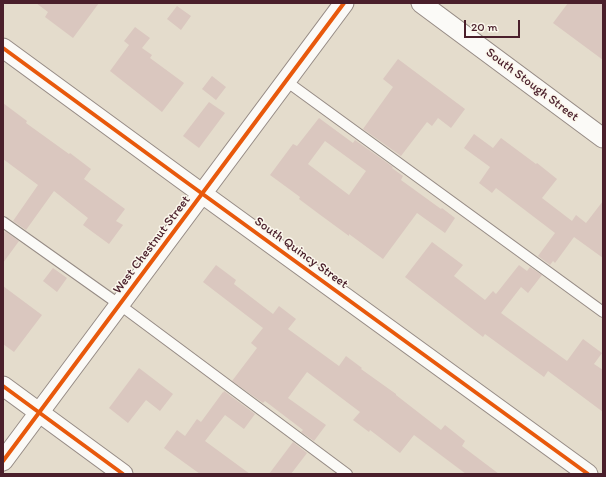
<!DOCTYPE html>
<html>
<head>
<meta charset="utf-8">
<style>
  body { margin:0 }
  #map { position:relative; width:606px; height:477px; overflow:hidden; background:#e4dccc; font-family:Itim,sans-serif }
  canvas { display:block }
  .frame { position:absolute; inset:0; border:4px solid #4a1f2b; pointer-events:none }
  .scale { position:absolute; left:464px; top:20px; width:56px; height:18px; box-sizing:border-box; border:2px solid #4a1f2b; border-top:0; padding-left:5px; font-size:12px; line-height:14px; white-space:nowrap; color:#4a1f2b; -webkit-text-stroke:3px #fbf7ec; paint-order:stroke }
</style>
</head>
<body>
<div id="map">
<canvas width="606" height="477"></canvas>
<div class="frame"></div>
<div class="scale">20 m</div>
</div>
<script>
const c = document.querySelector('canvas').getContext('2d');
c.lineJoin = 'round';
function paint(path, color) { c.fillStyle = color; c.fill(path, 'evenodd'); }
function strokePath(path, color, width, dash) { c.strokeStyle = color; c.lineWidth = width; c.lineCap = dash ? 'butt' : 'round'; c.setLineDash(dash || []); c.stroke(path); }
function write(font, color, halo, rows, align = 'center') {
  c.font = font + ' Itim,sans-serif'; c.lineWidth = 3; c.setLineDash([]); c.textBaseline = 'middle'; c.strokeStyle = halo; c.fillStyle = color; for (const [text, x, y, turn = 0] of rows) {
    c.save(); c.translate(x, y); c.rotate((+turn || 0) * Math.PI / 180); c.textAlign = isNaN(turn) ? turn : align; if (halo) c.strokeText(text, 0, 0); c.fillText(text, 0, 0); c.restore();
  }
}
paint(new Path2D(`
  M36,3H99L73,38L45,17L48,12Z
  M568,3H603V60L553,23Z
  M177,6L191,16L181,30L167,19Z
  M135,27L150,38L142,48L152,55L150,58L184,83L162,112L110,71L129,45L124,41Z
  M398,59L465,109L451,128L438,118L432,126L427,122L401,156L363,129L393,87L383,79Z
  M212,76L226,87L216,100L202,89Z
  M209,102L225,113L199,148L183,136Z
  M3,103L27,121L26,123L69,154L70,153L91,169L84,179L125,209L116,221L123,225L109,244L83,225L88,218L54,191L26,230L13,221L38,185L3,159Z
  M319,118L353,143L355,140L393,167L392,168L403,176L401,180L441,209L442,208L455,218L445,233L417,213L383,259L349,234V236L319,214L299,199L300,197L270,175L293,144L297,146ZM325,141L366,171L349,195L308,164Z
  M474,134L493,148L501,138L536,164L537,163L557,179L542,198L572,221L576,215L586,223L603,201V258L574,237L555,263L553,261L550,265L538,256L555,233L496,188L492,193L479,183L490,167L464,148Z
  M5,231L19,241L3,263V234Z
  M432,242L463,265L454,276L485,300L493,291L496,294L519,265L527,271L530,267L542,275L528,293L521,287L501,313L567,361L583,339L602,353L594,364L603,370V412L548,371L544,377L485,334L483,337L405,277Z
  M216,265L236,280L234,284L273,314L279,306L296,319L288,329L339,366L346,356L362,368L361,369L396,394V395L441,430L445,425L465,441L462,446L499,474H466L414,435L400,453L370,430L369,432L353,420L360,412L307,372L288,398L326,425L314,441L301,432L303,430L265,401L263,403L232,381L257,348L251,343L263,328L203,282Z
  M53,268L67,278L57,292L43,281Z
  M3,286L42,315L14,352L3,344Z
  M139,368L173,394L160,411L146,400L128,423L109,408Z
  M224,391L255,414L244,429L225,415L205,441L250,474H200L164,448L177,430L185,436L197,419L201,422L223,392V393Z
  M293,442L307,453L291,474H269Z`), '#dac7bf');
const lane = new Path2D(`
  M286,81L603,312
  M3,222L120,305L347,474`);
const street = new Path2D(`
  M421,3L603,138
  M3,48L182,179L588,474
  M3,386L123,474
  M3,461L344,3`);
strokePath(lane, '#968b85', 12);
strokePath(street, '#968b85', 21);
strokePath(lane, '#fbfaf7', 10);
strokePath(street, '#fbfaf7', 19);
strokePath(new Path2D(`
  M3,48L182,179L588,474
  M3,386L123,474
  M3,461L344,3`), '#e8590c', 4);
write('13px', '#4a1f2b', '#fbf7ec', [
  ["South Stough Street",532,85,37],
  ["West Chestnut Street",152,245,-53],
  ["South Quincy Street",301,253,36]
]);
</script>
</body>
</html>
